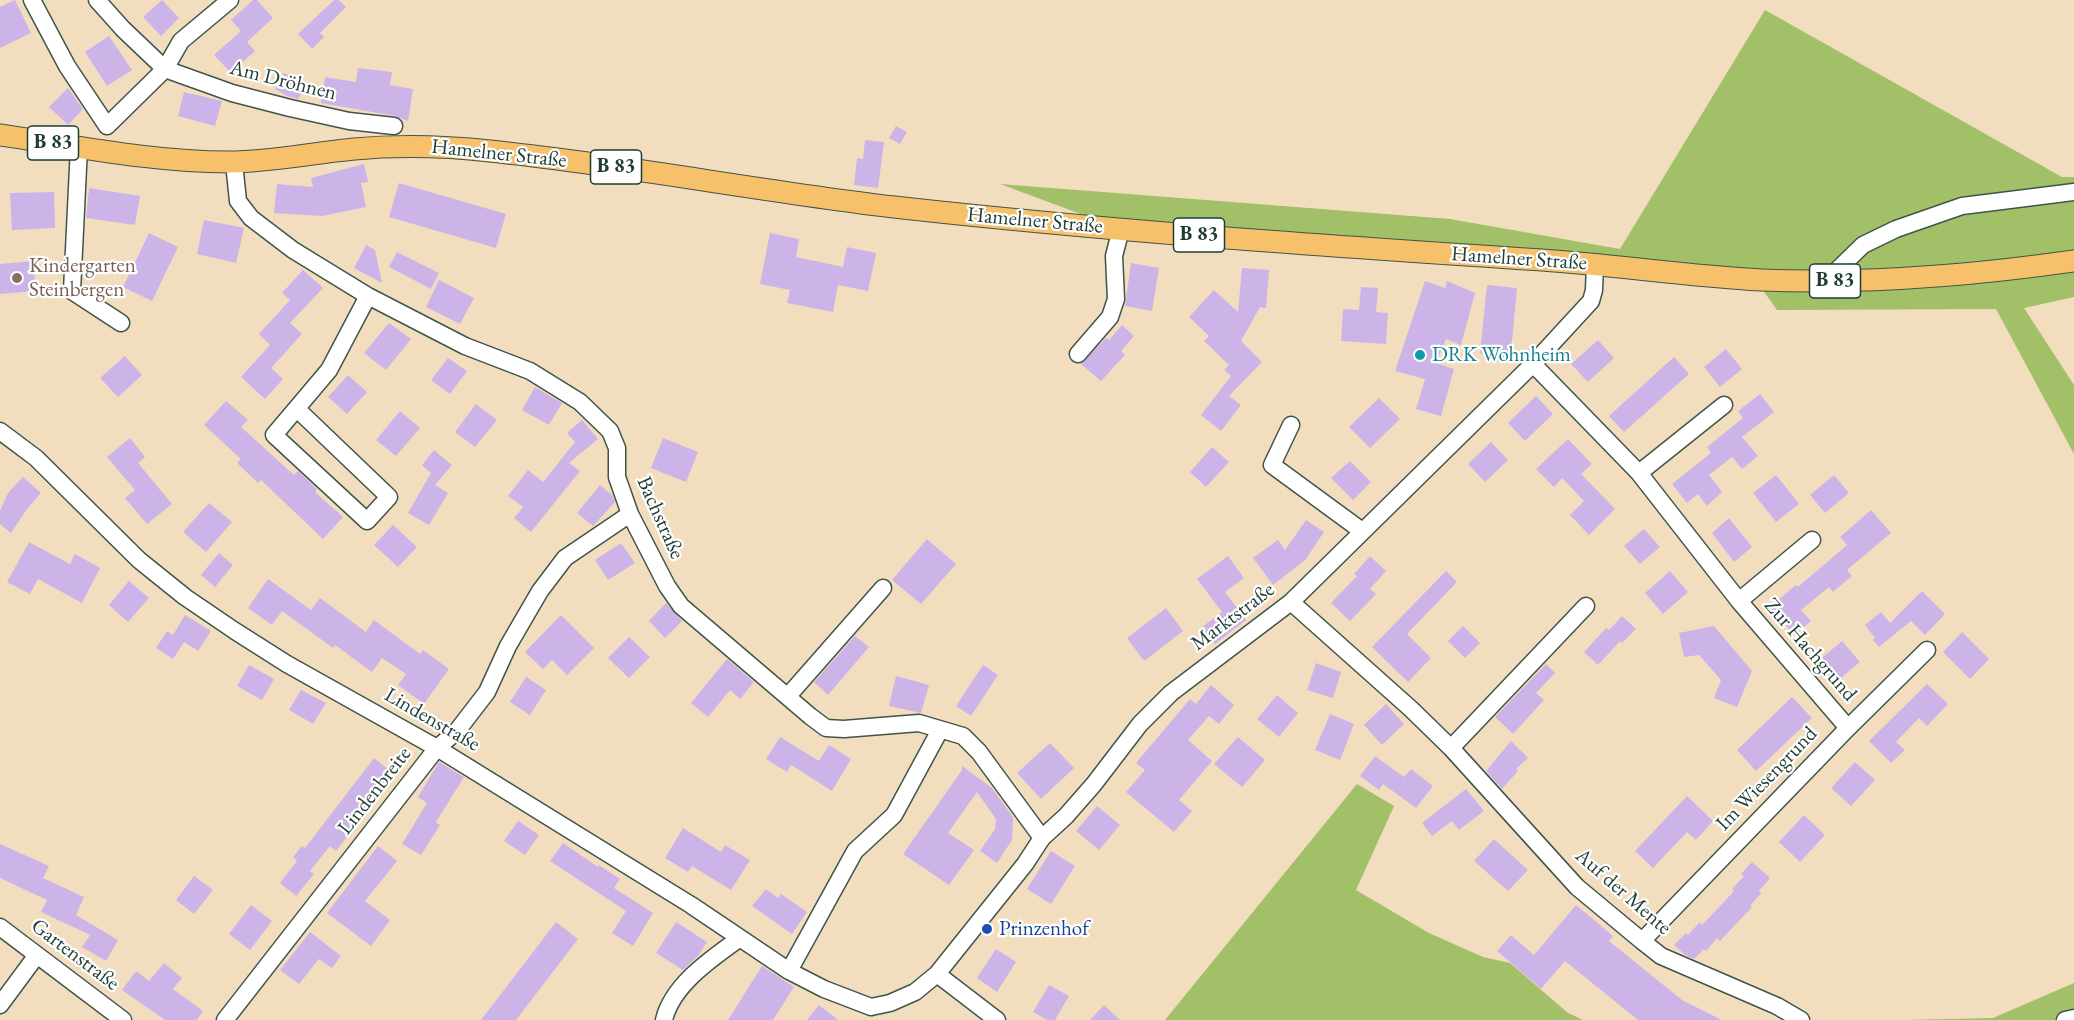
<!DOCTYPE html>
<html>
<head>
<meta charset="utf-8">
<style>
  body { margin:0 }
  canvas { display:block; background:#f3ddbf }
</style>
</head>
<body>
<canvas width="2074" height="1020"></canvas>
<script>
const c = document.querySelector('canvas').getContext('2d');
c.lineJoin = 'round';
function paint(path, color) { c.fillStyle = color; c.fill(path, 'evenodd'); }
function strokePath(path, color, width, dash) { c.strokeStyle = color; c.lineWidth = width; c.lineCap = dash ? 'butt' : 'round'; c.setLineDash(dash || []); c.stroke(path); }
function write(font, color, halo, rows, align = 'center') {
  c.font = font + ' "EB Garamond",serif'; c.lineWidth = 4.5; c.setLineDash([]); c.textBaseline = 'middle'; c.strokeStyle = halo; c.fillStyle = color; for (const [text, x, y, turn = 0] of rows) {
    c.save(); c.translate(x, y); c.rotate((+turn || 0) * Math.PI / 180); c.textAlign = isNaN(turn) ? turn : align; if (halo) c.strokeText(text, 0, 0); c.fillText(text, 0, 0); c.restore();
  }
}
paint(new Path2D(`
  M1765,10L2062,177H2074V297L2024,308L2074,385V454L1996,309L1777,310L1755,279L1121,229L1000,184L1450,219L1620,249Z
  M1357,784L1394,806L1356,890L1429,933L1483,957L1510,963L1568,1013L1583,1020H1165Z
  M2074,983V1020H1905L1993,1018Z`), '#a1c067');
paint(new Path2D(`
  M15,0L31,33L0,48V7Z
  M162,0L179,18L161,36L143,17Z
  M253,0H257L273,18L247,42L255,51L231,73L214,55L241,31L231,20Z
  M334,0H339L346,7L320,33L324,37L312,49L298,34Z
  M109,36L132,70L107,86L85,52Z
  M358,68L392,72L390,85L413,89L408,121L395,116L321,103L325,77L356,82Z
  M284,73L306,85L298,99L287,96L275,89Z
  M68,88L83,109L68,125L49,107Z
  M184,92L222,101L215,126L178,116Z
  M896,126L907,132L900,144L889,138Z
  M865,140L884,142L878,188L854,185L857,158L863,159Z
  M364,164L368,182L361,183L366,207L322,216L274,213L277,184L313,187L311,178Z
  M399,183L506,214L496,248L389,217Z
  M89,188L140,196L135,225L86,218Z
  M54,192L55,228L12,230L10,193Z
  M204,220L244,228L236,263L197,254Z
  M149,233L178,247L152,301L123,287Z
  M770,233L799,239L796,257L843,267L847,247L876,253L868,291L838,285L833,312L787,303L790,290L760,284Z
  M366,245L375,250L382,283L354,268Z
  M397,252L439,273L431,289L389,267Z
  M34,261L35,291L0,294V264Z
  M1131,263L1159,268L1152,311L1125,306Z
  M1242,268L1269,270L1266,308L1260,307L1241,341L1262,362L1229,396L1241,405L1221,431L1201,415L1231,376L1224,370L1229,365L1204,341L1209,336L1189,317L1214,290L1238,312Z
  M303,270L323,288L290,323L302,334L271,368L283,379L265,399L241,377L270,345L259,334L290,300L282,293Z
  M439,280L474,298L460,324L426,307Z
  M1425,281L1445,288L1447,281L1475,293L1461,345L1446,339L1436,363L1454,369L1441,416L1416,409L1425,379L1395,371Z
  M1487,285L1517,288L1510,363L1500,362L1480,353Z
  M1361,287L1378,288L1376,312L1388,313L1386,344L1341,341L1343,309L1359,310Z
  M389,323L411,339L386,370L364,353Z
  M1122,325L1134,336L1121,351L1125,355L1101,381L1081,364L1106,338L1109,340Z
  M1598,340L1614,358L1588,382L1571,364Z
  M1726,349L1742,369L1720,387L1704,367Z
  M125,356L142,375L118,397L100,378Z
  M1674,357L1689,374L1624,432L1609,416Z
  M448,358L467,371L450,394L431,380Z
  M348,375L367,392L347,414L328,397Z
  M535,387L562,403L549,425L522,410Z
  M1760,394L1774,412L1742,437L1758,456L1742,469L1732,457L1709,475L1722,492L1707,506L1698,494L1687,503L1672,484L1711,453L1707,447L1743,418L1738,411Z
  M1536,396L1553,414L1525,441L1508,423Z
  M1379,398L1400,419L1370,448L1349,427Z
  M226,401L248,420L241,427L294,475L298,471L317,489L315,492L343,517L323,539L261,480L258,483L237,463L241,459L204,425Z
  M476,404L497,420L475,447L455,432Z
  M400,411L420,428L396,456L376,440Z
  M582,420L598,439L569,463L580,471L531,532L514,518L523,507L508,496L528,470L543,482L575,442L567,433Z
  M130,438L145,457L138,463L172,504L147,524L125,498L135,490L107,457Z
  M663,438L698,452L686,482L651,468Z
  M1568,439L1592,464L1581,474L1615,509L1589,535L1570,515L1584,501L1562,478L1554,487L1536,469Z
  M1491,442L1508,460L1485,482L1468,464Z
  M1212,447L1229,462L1206,487L1190,472Z
  M434,450L452,465L435,485L448,493L429,525L408,513L431,473L422,465Z
  M1350,461L1371,482L1353,500L1331,478Z
  M1776,475L1799,504L1776,522L1753,493Z
  M1834,475L1849,493L1825,513L1810,495Z
  M23,477L41,493L27,509L11,533L0,524V511L8,493Z
  M600,485L613,496L615,502L593,526L577,513Z
  M209,503L232,522L206,552L183,532Z
  M1871,510L1891,533L1847,570L1852,576L1833,592L1829,587L1801,610L1811,621L1794,635L1770,607L1796,585L1798,587L1847,545L1840,537Z
  M1729,518L1752,547L1734,562L1712,533Z
  M1306,520L1324,532L1305,560L1273,585L1253,558L1278,540L1285,550Z
  M393,525L417,547L398,567L374,545Z
  M1644,529L1660,547L1640,564L1624,546Z
  M927,539L956,564L921,604L892,580Z
  M29,542L70,564L75,554L100,568L82,603L38,579L30,594L7,582Z
  M621,543L635,563L608,580L595,560Z
  M219,553L233,565L215,587L201,575Z
  M1228,556L1244,578L1225,592L1246,620L1215,644L1202,627L1222,612L1197,579Z
  M1370,556L1386,571L1370,589L1376,594L1350,621L1331,603L1357,576L1354,574Z
  M1446,571L1457,582L1407,634L1431,658L1408,682L1372,647Z
  M1670,571L1688,592L1663,614L1645,593Z
  M268,579L311,610L320,598L366,632L374,620L420,654L423,650L449,669L424,704L398,685L406,674L382,658L372,672L335,645L333,648L282,611L272,625L248,608Z
  M129,581L149,598L128,622L109,605Z
  M1922,591L1945,614L1925,635L1911,621L1879,647L1873,640L1875,638L1865,625L1881,612L1890,623Z
  M666,603L682,621L665,638L649,621Z
  M1166,608L1183,631L1144,661L1127,638Z
  M185,615L211,631L198,651L184,642L173,659L156,648L167,631L173,635Z
  M561,615L594,648L567,675L552,660L543,669L525,652Z
  M1622,616L1636,629L1622,643L1620,641L1598,665L1584,652L1606,628L1609,630Z
  M1463,626L1480,643L1465,658L1448,641Z
  M1714,626L1752,671L1737,707L1714,698L1721,680L1699,655L1684,657L1679,633Z
  M1962,632L1989,659L1970,679L1943,652Z
  M855,636L869,647L828,695L814,682Z
  M629,637L650,657L629,678L608,658Z
  M1842,641L1860,662L1835,683L1817,662Z
  M727,659L754,682L740,699L730,690L708,717L691,703Z
  M1316,663L1341,672L1333,698L1307,690Z
  M1546,664L1555,673L1536,693L1544,700L1513,734L1495,717Z
  M249,665L274,679L262,700L237,686Z
  M983,665L998,675L971,716L956,706Z
  M896,676L929,685L921,713L889,706Z
  M526,677L546,690L530,715L510,702Z
  M1927,684L1948,704L1927,726L1919,718L1896,742L1905,750L1891,763L1869,741Z
  M1211,685L1234,705L1219,724L1209,716L1188,740L1212,761L1179,800L1192,811L1174,832L1126,792L1145,770L1136,763L1190,699L1196,704Z
  M301,690L326,703L313,724L289,710Z
  M1277,695L1298,713L1279,737L1257,719Z
  M1792,697L1812,718L1756,771L1737,750Z
  M1386,704L1404,724L1382,745L1364,725Z
  M1330,714L1354,724L1340,760L1315,750Z
  M780,737L819,761L829,745L851,759L832,791L791,765L787,772L766,759Z
  M1238,737L1265,760L1242,787L1214,764Z
  M1511,741L1528,758L1516,769L1518,771L1502,789L1486,771Z
  M1050,743L1074,768L1041,799L1017,773Z
  M1375,756L1404,777L1411,769L1433,786L1416,808L1383,784L1379,790L1360,776Z
  M374,758L395,775L336,851L330,846L310,871L314,874L296,896L280,883L297,861L293,857L302,846L305,848Z
  M439,762L464,777L436,822L440,825L421,855L402,844L427,803L418,797Z
  M1855,762L1875,780L1851,806L1831,788Z
  M962,766L992,788L1013,817L1012,840L997,863L980,851L995,829L996,819L977,792L948,833L974,850L949,885L903,854L962,770Z
  M1466,789L1484,811L1459,830L1452,821L1432,836L1422,823Z
  M1687,796L1713,821L1696,840L1687,832L1653,868L1635,851Z
  M1097,806L1120,825L1099,850L1076,831Z
  M1804,815L1825,835L1800,862L1779,842Z
  M518,821L539,835L525,855L504,841Z
  M683,828L721,852L725,845L750,860L731,890L692,866L688,872L665,858Z
  M1494,839L1528,870L1508,891L1474,861Z
  M563,843L598,867L599,865L620,879L614,888L653,913L633,946L612,933L626,911L550,861Z
  M0,844L49,866L43,878L84,897L76,915L118,940L106,961L82,947L90,935L41,912L47,900L0,878Z
  M378,846L397,861L365,901L390,920L371,946L327,913Z
  M1051,851L1075,866L1051,904L1027,889Z
  M1752,862L1770,878L1759,891L1761,893L1750,906L1752,907L1720,941L1717,938L1706,951L1704,949L1694,959L1685,955L1674,945L1686,933L1688,935L1700,922L1702,925L1722,904L1734,891L1732,889L1744,876L1741,874Z
  M194,876L213,890L194,914L176,900Z
  M766,889L778,898L781,894L807,912L792,934L752,906Z
  M251,905L272,921L250,950L229,934Z
  M1576,905L1613,936L1609,941L1682,1000L1722,1020H1638L1565,961L1541,989L1497,951L1511,935L1534,955Z
  M556,922L578,939L516,1020H481Z
  M676,922L707,942L698,956L683,970L656,953Z
  M310,932L341,956L332,968L319,959L299,984L280,970Z
  M996,949L1016,962L997,992L977,978Z
  M164,963L182,978L173,989L203,1011L197,1020H165L122,990L136,971L149,981Z
  M762,966L794,987L773,1020H728Z
  M1049,985L1069,996L1055,1020H1047L1033,1012Z
  M819,1005L838,1020H807Z
  M1104,1005L1120,1020H1090Z`), '#ccb4e9');
const minor = new Path2D(`
  M32,0L67,66L107,126
  M97,0L123,29L165,69L232,93L290,108L349,121L394,126
  M107,126L165,69L181,41L230,0
  M79,147L72,291L121,323
  M234,163L238,201L251,218L293,250L368,296L465,346L530,371L580,402L610,431L617,448V477L630,514L667,586L681,606L810,716L826,728L844,729L919,723L963,736L979,752L1042,838
  M1825,282L1863,245L1896,229L1962,206L2074,192
  M1078,354L1110,317L1116,299L1114,256L1121,229
  M1533,364L1639,473L1739,601L1848,728
  M298,410L389,497L367,521L274,435L329,370L368,296
  M1291,425L1272,465L1362,531
  M0,431L36,458L139,560L185,597L235,631L287,664L437,748L691,905L789,971L824,989L871,1007
  M1639,473L1724,405
  M1739,601L1812,540
  M1291,602L1411,709L1451,748L1577,887L1642,941L1661,956L1777,1006L1801,1020
  M788,696L883,588
  M1451,748L1586,606
  M0,927L123,1020
  M1642,941L1848,728L1927,650
  M789,971L855,851L894,815L940,730
  M937,974L997,1020
  M0,1005L37,955
  M871,1007L890,1003L915,992L937,974L1025,864L1042,838L1066,816L1094,784L1140,724L1171,693L1291,602L1533,364L1591,301L1594,290L1595,264
  M225,1020L437,748L457,731L487,692L508,646L540,591L565,558L630,514
  M664,1020C672,985 712,958 740,938
  M2065,1020L2074,1018`);
const major = new Path2D(`
  M0,135C76,146 152,162 229,162C270,162 312,153 354,149C399,145 444,146 490,151C625,165 759,191 894,207C1109,231 1326,246 1542,260C1615,265 1688,276 1761,280C1866,284 1970,276 2074,261`);
strokePath(minor, '#3f5549', 19);
strokePath(major, '#3f5549', 23);
strokePath(minor, '#fff', 16);
strokePath(major, '#f7c06b', 21);
for (const [x, y, r, color] of [
  [17,278,6,"#8d6e63"],
  [1420,355,6,"#0f9aa8"],
  [987,929,6,"#1a4fb4"]
]) { const dot = new Path2D(); dot.arc(x, y, r, 0, 2 * Math.PI); c.fillStyle = color; c.fill(dot); strokePath(dot, '#fff', 2); }
for (const [x, y, w] of [
  [53,143,51],
  [616,167,51],
  [1199,235,51],
  [1835,281,51]
]) { const box = new Path2D(); box.roundRect(x - w / 2, y - 17, w, 34, 4.5); c.fillStyle = '#fff'; c.fill(box); strokePath(box, '#1f3d34', 1.5); }
write('bold 20px', '#1f3d34', null, [
  ["B 83",53,143],
  ["B 83",616,167],
  ["B 83",1199,235],
  ["B 83",1835,281]
]);
write('21px', '#1f3d34', '#fff', [
  ["Am Dröhnen",283,81,14],
  ["Hamelner Straße",499,154,6],
  ["Hamelner Straße",1035,221,5],
  ["Hamelner Straße",1519,259,4],
  ["Bachstraße",660,518,66],
  ["Marktstraße",1233,617,-37],
  ["Zur Hachgrund",1810,650,49],
  ["Lindenstraße",432,720,30],
  ["Im Wiesengrund",1767,779,-46],
  ["Lindenbreite",375,791,-52],
  ["Auf der Mente",1623,892,41],
  ["Gartenstraße",75,955,37]
]);
write('21px', '#785e54', '#fff', [
  ["Kindergarten",29,266],
  ["Steinbergen",29,290]
], 'left');
write('21px', '#0d838f', '#fff', [
  ["DRK Wohnheim",1432,355]
], 'left');
write('21px', '#164399', '#fff', [
  ["Prinzenhof",999,929]
], 'left');
</script>
</body>
</html>
